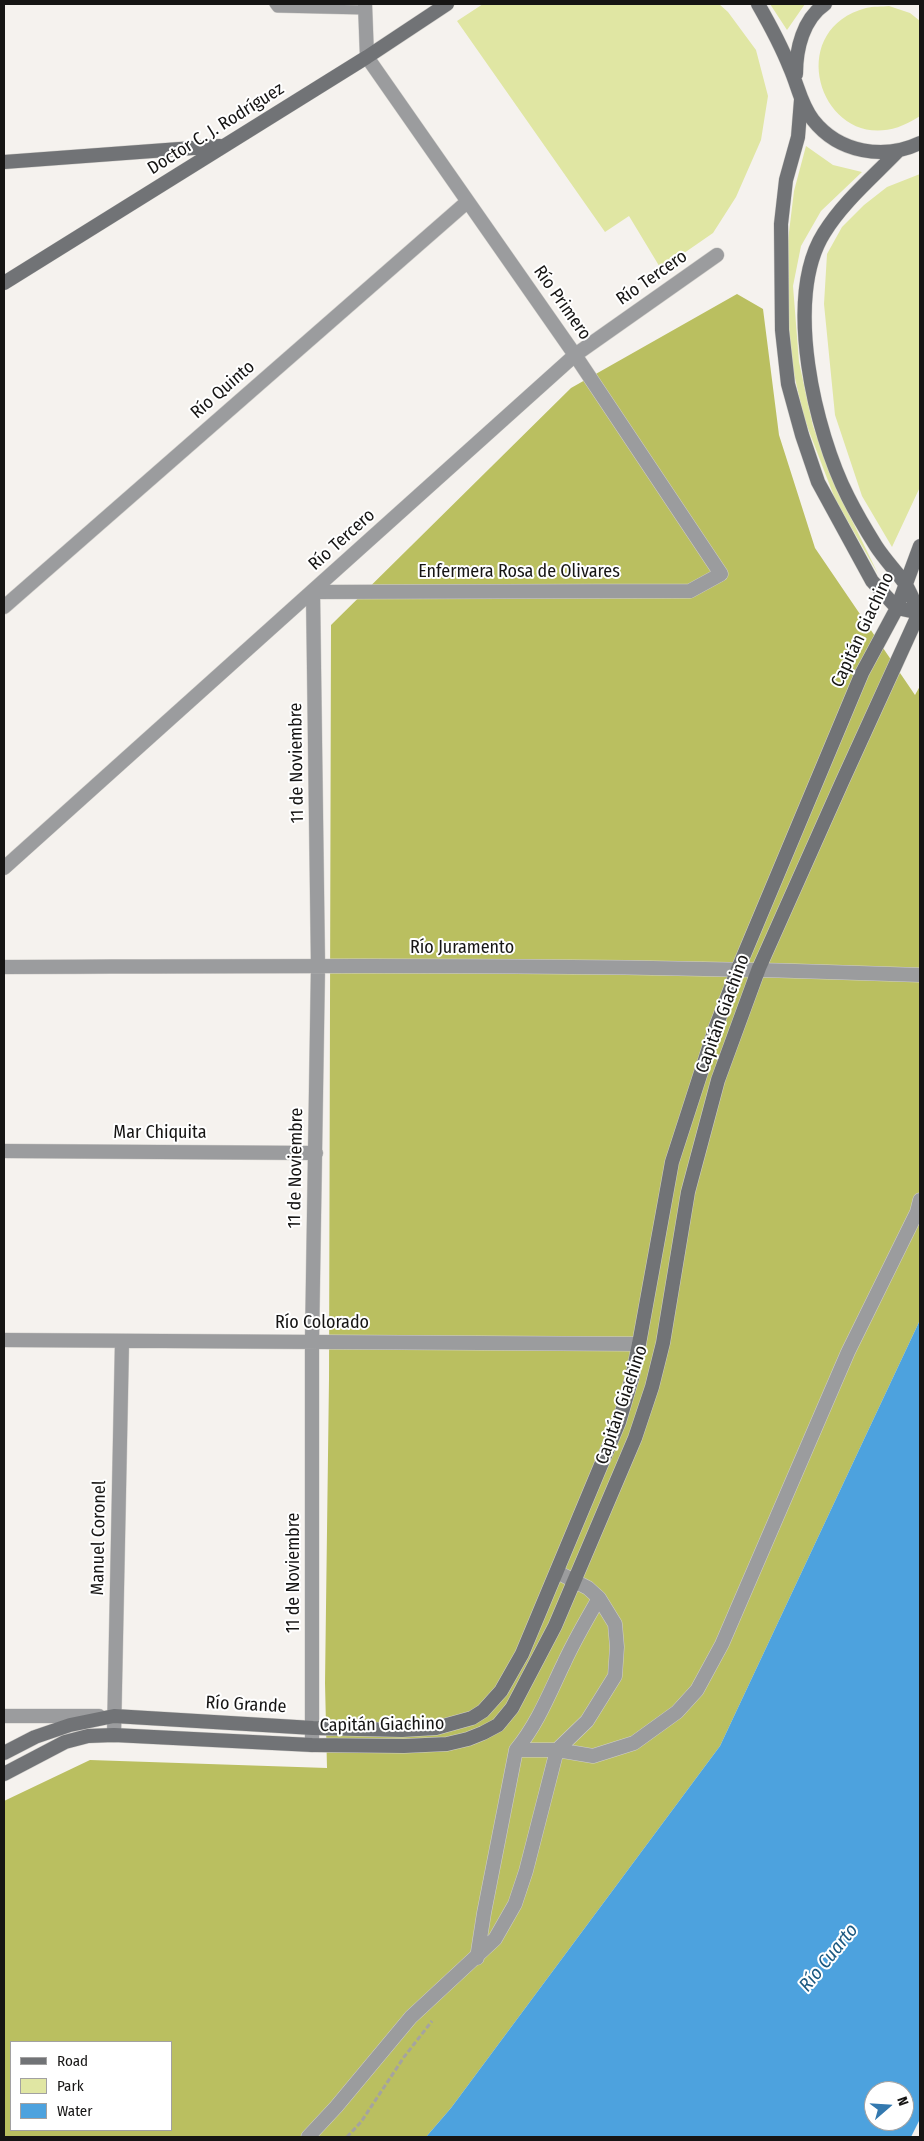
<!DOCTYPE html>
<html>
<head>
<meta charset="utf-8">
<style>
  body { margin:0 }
  #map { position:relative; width:924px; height:2141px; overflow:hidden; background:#f5f2ee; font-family:"Fira Sans Condensed",sans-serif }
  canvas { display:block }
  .frame { position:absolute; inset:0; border:5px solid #161514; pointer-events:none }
  .legend { position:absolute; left:10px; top:2041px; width:162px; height:90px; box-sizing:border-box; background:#fff; border:1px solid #a2a1a1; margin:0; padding:6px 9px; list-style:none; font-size:15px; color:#161514 }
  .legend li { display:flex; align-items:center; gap:10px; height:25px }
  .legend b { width:25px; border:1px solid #a2a1a1 }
  .north { position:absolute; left:864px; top:2081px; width:50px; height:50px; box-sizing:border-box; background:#fff; border:1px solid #a2a1a1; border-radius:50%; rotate:71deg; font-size:14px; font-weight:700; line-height:20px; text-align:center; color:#161514 }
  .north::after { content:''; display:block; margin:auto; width:18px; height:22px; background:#3479af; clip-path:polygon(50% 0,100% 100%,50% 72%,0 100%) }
</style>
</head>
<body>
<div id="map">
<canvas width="924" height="2141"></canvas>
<div class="frame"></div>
<ul class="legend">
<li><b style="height:6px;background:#717376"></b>Road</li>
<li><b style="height:14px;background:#e0e6a3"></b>Park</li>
<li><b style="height:14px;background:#4da2de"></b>Water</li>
</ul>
<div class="north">N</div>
</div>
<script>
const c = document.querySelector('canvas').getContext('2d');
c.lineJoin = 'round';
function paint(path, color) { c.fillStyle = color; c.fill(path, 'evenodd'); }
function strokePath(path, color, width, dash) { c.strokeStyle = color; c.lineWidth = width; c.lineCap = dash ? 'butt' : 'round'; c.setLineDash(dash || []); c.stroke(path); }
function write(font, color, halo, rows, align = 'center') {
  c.font = font + ' "Fira Sans Condensed",sans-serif'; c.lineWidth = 4; c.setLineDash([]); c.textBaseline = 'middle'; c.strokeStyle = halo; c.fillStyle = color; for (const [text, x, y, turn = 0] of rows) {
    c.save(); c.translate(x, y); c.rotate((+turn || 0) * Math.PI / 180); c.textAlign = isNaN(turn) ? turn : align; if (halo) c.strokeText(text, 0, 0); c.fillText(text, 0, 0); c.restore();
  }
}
paint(new Path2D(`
  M483,4H719L728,12L756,50L768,96L761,140L736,197L713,233L661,269L629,216L605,232L457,21Z
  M770,4H805L787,30Z
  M889,6L910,13L920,21V116C831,176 773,33 866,8C873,6 882,7 889,6Z
  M806,146L833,165L862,172L821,211L801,246L793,286L799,362L813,426L836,487L878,574L835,499L804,418L787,343L785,265L794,191Z
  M920,174V487L892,547L862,496L835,415L824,304L827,254L842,227L864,205L887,187Z`), '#e0e6a3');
paint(new Path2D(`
  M737,294L763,309L779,435L815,548L915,695L920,686V1320L720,1746L451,2108L426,2137H4V1801L90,1760L327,1768L325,1683L329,1379L331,625L571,388ZM11,2042H171V2130H11Z`), '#babf60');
paint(new Path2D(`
  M920,1320V2119L911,2137H426L451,2108L720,1746ZM874,2091H904V2121H874Z`), '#4da2de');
const service = new Path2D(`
  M274,4L277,8L365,10`);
const minor = new Path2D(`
  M313,592L690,591L721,574L575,355L367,57L365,4
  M4,607L467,202
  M4,868L575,355L717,255
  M4,967C309,966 615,963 920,975
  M4,1151L316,1153
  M4,1340L639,1344
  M4,1716H99
  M114,1735L122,1342
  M312,1745V1341L318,966L313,592
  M516,1750H557L593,1756L634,1743L677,1712L697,1690L722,1644L848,1352L917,1212L920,1200
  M477,1958L484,1913L516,1750C538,1723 549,1694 564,1663C574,1641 587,1619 599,1598
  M308,2137L336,2107L411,2017L495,1939L515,1904L526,1871L557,1750L587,1721L615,1676L617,1647L615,1624L599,1598L588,1588L557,1572`);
const secondary = new Path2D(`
  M758,4C770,25 781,45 790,68C798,86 801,105 813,120C839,153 884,160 920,143
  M796,74C796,49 803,19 825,4
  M801,100L798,137L786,180L781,224L782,330L788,384L802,435L818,482L872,581L897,608L920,613
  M898,151C873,177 843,202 824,233C783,298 815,432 848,497C856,513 866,530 876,546C885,560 897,572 906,585C911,594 915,604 920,613
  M4,162L220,146
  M4,283L367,57L447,4
  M4,1753L35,1737L70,1725L114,1716L313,1728L402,1730L436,1728L472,1718L483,1711L501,1691L522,1654L619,1422L632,1378L639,1344L672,1162L715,1029L738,969L862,673L897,608L920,546
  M4,1774L65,1742L88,1736L114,1735L312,1745L404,1746L447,1744L468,1739L483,1733L498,1725L512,1708L555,1626L635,1438L652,1387L663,1343L688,1192L718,1080L759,968L842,782L920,611`);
strokePath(service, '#d1cfcb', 10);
strokePath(minor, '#d1cfcb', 15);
strokePath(secondary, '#d1cfcb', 15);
strokePath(new Path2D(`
  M347,2137L361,2122L404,2057L432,2021`), '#a5a3a0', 3, [5, 2.5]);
strokePath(service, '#9b9c9e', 9);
strokePath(minor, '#9b9c9e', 14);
strokePath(secondary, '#717376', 14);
write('18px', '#161514', '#fff', [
  ["Doctor C. J. Rodríguez",216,129,-32],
  ["Río Tercero",652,278,-35],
  ["Río Primero",562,303,55],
  ["Río Quinto",223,390,-41],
  ["Río Tercero",342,540,-42],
  ["Enfermera Rosa de Olivares",519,572],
  ["Capitán Giachino",863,630,-65],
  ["11 de Noviembre",297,763,-91],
  ["Río Juramento",462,948],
  ["Capitán Giachino",723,1014,-70],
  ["Mar Chiquita",160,1133],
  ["11 de Noviembre",296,1168,-89],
  ["Río Colorado",322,1323],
  ["Capitán Giachino",622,1405,-71],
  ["Manuel Coronel",99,1538,-89],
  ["11 de Noviembre",294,1573,-90],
  ["Río Grande",246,1705,3],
  ["Capitán Giachino",382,1725,-1]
]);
write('italic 19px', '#1a5880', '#fff', [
  ["Río Cuarto",829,1958,-51]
]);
</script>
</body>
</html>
